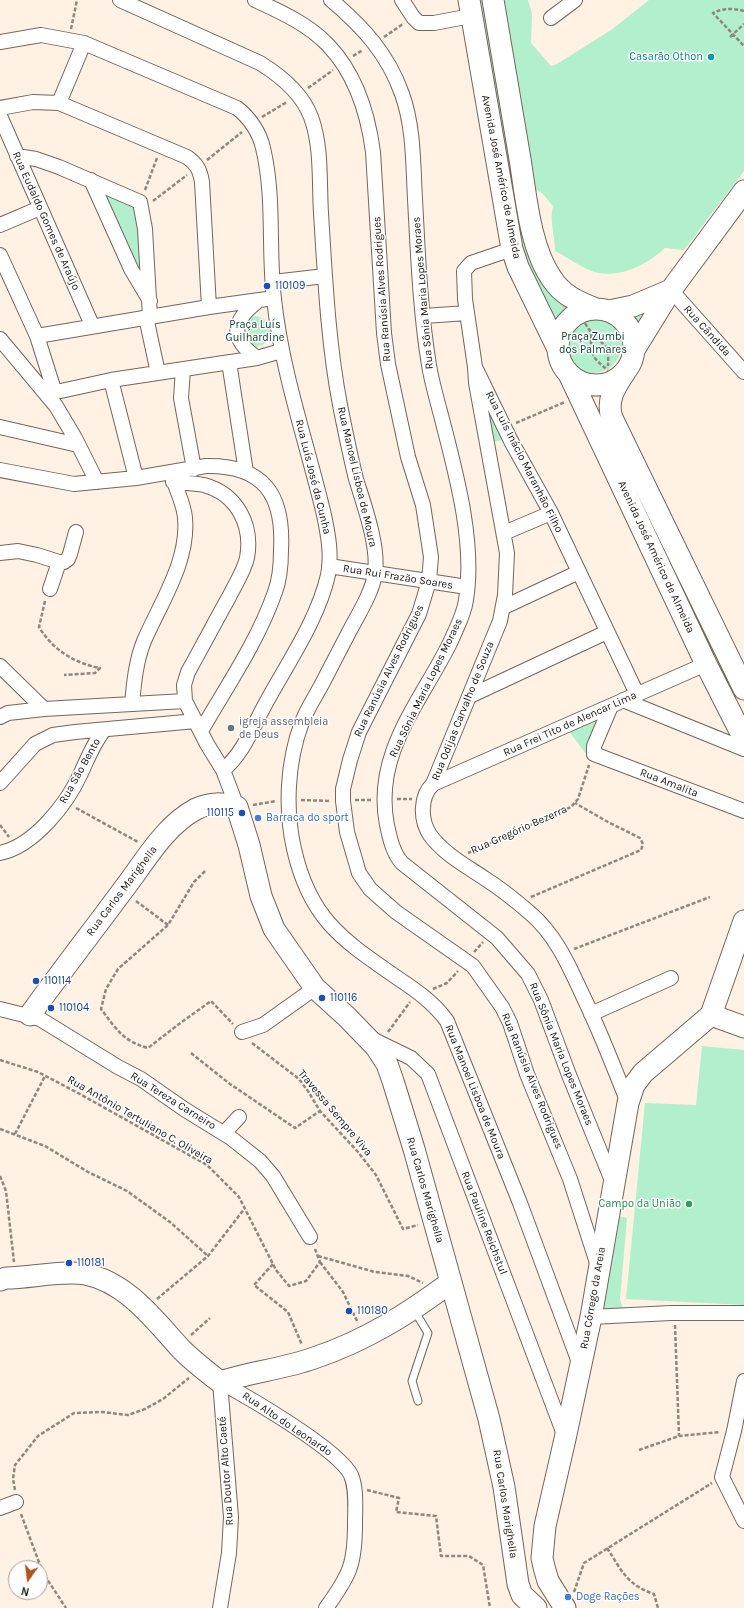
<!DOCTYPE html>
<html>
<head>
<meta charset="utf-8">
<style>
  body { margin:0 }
  #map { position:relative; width:744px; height:1608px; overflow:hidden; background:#fff1e4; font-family:Karla,sans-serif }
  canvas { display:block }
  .north { position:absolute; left:8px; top:1560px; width:40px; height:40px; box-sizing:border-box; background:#fff; border:1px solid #a3a19f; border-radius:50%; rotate:194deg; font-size:11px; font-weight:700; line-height:16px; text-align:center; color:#191510 }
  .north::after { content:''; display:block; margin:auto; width:14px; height:18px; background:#b5511d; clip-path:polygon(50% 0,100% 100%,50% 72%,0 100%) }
</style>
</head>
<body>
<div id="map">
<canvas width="744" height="1608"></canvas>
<div class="north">N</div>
</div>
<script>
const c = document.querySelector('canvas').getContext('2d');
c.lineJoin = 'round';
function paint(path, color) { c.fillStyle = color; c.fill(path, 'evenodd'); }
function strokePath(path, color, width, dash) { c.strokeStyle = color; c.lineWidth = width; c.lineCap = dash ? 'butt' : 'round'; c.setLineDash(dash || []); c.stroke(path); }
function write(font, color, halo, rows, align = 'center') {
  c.font = font + ' Karla,sans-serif'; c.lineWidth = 3; c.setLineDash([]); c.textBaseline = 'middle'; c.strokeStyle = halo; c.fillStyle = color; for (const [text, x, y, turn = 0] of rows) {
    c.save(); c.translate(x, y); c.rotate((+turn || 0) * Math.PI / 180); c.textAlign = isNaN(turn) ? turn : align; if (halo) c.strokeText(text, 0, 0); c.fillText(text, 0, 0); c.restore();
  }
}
paint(new Path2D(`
  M471,0H486L525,221L578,309C567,314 560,326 556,337L520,261Z
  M503,0H528L532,14L531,43L551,66L557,64L611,30L649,0H744V171L684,250L665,248C647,264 624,277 599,273C586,271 567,257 555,251C555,235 549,221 553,206L542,193L532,187Z
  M90,182L141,201L154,318Z
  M662,299L635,332L622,315Z
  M564 344a29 29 0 1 1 58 0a29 29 0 1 1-58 0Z
  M256,316C278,320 274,348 252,347L240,327L251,317Z
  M479,380L508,439L492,442Z
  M602,715L586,754L568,730Z
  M702,1046L744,1050V1305L626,1299L645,1103L696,1105Z
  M617,1216L627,1218L620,1299L623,1311L599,1310Z`), '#b2efcd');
const lane = new Path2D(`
  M414,1310L428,1333L412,1381L418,1401`);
const street = new Path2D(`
  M120,0L260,63C281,76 302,93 311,117C322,147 319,181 321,213C325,277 328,342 340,405C345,430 350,455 356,479C364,505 379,546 375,573C373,591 358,615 349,632C340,649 331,667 322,684C315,697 307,709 302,722C287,762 285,809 294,849C310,920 343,940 399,979C417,991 434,1003 447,1021L520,1203L580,1365
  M255,0C281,12 308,24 328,45C355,73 368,114 373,152L384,333L388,364L408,457L423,505L431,557L429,581L419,614L359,732L350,760L343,789V801L347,832L359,873L370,889L396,912L473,966L502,1007L510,1023L527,1074L570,1179L598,1266
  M331,0C363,27 388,54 402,94C414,127 413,165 415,199C418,254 420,310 429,365C432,384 438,403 443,423C457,477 475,544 466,600C464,615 456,629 450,643C420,703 373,754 387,825C390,839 393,853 402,863L497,938L528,974L541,1000L569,1075L613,1183
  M402,0L413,17L419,23H434L471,16
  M551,18L575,0
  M0,42L41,35L84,43L237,108C249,117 260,133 263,148C275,198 268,249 274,299C282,373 307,443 324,515C328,534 332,555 328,575C318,619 289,661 267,701C254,724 244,753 223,770
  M59,103L84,43
  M0,108L33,102L59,103L187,157C197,164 200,170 202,182L209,307
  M0,116L92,325
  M17,156L36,159L59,167L140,202L145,229L150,317
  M91,180L131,269L150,301
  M0,225L40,208
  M512,249L471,263L464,271L465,299L475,367L511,441L551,513L637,694
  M0,255L37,336L55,393
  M273,282L325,276
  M671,290L744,372
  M424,316L467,313
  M146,317L158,373
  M37,336L209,307L274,298
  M0,339L56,406L75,438L97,482
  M257,358C229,338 232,321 258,301
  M229,362L246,472
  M475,367L476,383L507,553L505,595L500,621L433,784C420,796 420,820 430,835C444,854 465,865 484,878C500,888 515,900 530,913C556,935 569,966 583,996C600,1031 614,1067 628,1103
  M183,369L181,398L194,469
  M111,380L136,478
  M47,394L111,380L257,358L281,351
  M0,427L78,445
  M0,470L74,484L136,478L206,466C264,465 284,495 281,550C281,563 280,579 275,592C258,641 227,686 201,731
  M173,482C183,483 194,483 204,485C237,494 253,525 247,558C244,571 235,585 229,597C215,622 202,647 188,672L184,685L185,701L207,744L223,770L237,807
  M504,533L551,513
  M0,553L18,551L37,555L59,562H64L68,559L70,554L76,532
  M329,566L467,587
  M50,589L59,562
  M504,607L579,572
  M0,666L44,709
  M470,696L607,632
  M623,700L744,749
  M132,704C134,682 136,661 144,641C161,602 189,561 185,518C184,503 175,488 172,474
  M611,706L594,746V754L744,811
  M0,717L8,713L44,709L185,701
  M0,783L35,744L53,735L75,732L196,721
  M433,784L706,664
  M0,853C34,846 67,804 81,773C88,758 93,744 104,730
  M0,1009L40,1019L118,1067L141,1079L184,1109L231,1138L260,1161L273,1176L310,1237
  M591,1014L671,978
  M242,1032L263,1025L315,988
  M370,1038L411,1058L428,1074L565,1437
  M224,1133L239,1117
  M591,1317L671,1313H744
  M744,1381L734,1431L722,1477L744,1521
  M220,1382C248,1397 338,1449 351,1475C357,1489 355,1509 355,1524C355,1564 350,1575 326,1608
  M220,1382L231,1517L229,1553L220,1608
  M0,1508L16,1502`);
const secondary = new Path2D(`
  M469,0L512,249L518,267L557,347
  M493,0C502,53 511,106 520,159C526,196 530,248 552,279C563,296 579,302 596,309
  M558 347a38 38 0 1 1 76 0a38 38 0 1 1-76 0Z
  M609,311L633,306L671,290
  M634,350L671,290L744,191
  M625,372C615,387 606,400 612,418L744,689
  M569,374L706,664L744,739
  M30,1015C60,973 92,932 123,890C144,863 164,826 196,809C211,802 222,803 237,807L249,845L261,896L274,929L315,988L347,1017L376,1047L387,1064L393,1081L414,1149L489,1419L504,1487L518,1584L522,1595L536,1608
  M711,1015L744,1027
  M0,1280L6,1278C30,1278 63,1270 85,1274C127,1282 155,1321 182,1350C194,1362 207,1372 220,1382C251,1372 283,1369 314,1358C365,1341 408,1314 451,1282
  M565,1608L548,1581L544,1567L542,1558L545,1526L565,1439L591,1317L628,1103L634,1085L643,1073L711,1015L744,921`);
strokePath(lane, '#73675c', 9);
strokePath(street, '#73675c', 16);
strokePath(secondary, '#73675c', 23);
strokePath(new Path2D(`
  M744,11C733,8 723,8 713,13L744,46
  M71,29L77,0
  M384,37L403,24
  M730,37L744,24
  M353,56L363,50
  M308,88L333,70
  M262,117L287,102
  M207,160L242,132
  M145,190L157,158
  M153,201L187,175
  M585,323C597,345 610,338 608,366
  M591,334C591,355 591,357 608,370
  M516,423L565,402
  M45,601L39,627C53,650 74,663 100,668L95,673L64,675
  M397,799H412
  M301,800L330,801
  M355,800H372
  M253,805L276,801
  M76,808L138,842
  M0,825L9,837
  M468,853L571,807L578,799L589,765
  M205,871L194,882L168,925L118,969L106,989L101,1009C117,1030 123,1041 148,1048L179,1024L211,1001L233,1024
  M531,897L641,850L643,844L640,838L608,822L575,803
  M136,901L168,925
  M574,949L710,897
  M474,952L483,942
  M433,989L447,983L458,971
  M388,1032L410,1002
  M252,1043L299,1079L308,1091L320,1111L358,1152L376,1175L403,1229L418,1225
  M191,1053L230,1084L295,1128L320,1111
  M0,1060L38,1072L78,1093L207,1165L239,1197L276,1270L289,1286L306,1281L320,1262L315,1249
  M0,1129L45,1146L88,1172L127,1191L170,1222L208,1256
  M15,1134L45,1076
  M0,1176L6,1191L14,1262
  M318,1256L375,1272L408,1276L423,1283
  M320,1262L343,1292L358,1323
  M273,1264L254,1285L288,1312L302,1345
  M157,1299L208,1256L245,1208
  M675,1325L679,1436
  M191,1335L210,1318
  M639,1450L679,1436L720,1432
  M15,1490L13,1479L15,1465L38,1436L74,1413L102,1412L128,1415L145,1409L163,1399L189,1378
  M367,1490L399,1498L396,1512L436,1516L441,1556H469L483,1565L490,1608
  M21,1514L43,1573L66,1608
  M607,1548C622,1571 627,1585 654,1594L658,1608
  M574,1592L584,1563L712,1483`), '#90877e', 2.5, [4, 2]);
strokePath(lane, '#fff', 7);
strokePath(street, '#fff', 14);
strokePath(secondary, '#fff', 21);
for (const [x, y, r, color] of [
  [711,57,4,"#0f9aa8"],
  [267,286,4,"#1a4fb4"],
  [231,728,4,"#6b7280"],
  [242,813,4,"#1a4fb4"],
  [258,818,4,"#3f7fe0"],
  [36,981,4,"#1a4fb4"],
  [322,998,4,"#1a4fb4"],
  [51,1008,4,"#1a4fb4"],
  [689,1204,4,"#2e9e5b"],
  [69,1263,4,"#1a4fb4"],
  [349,1311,4,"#1a4fb4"],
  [568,1597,4,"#3f7fe0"]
]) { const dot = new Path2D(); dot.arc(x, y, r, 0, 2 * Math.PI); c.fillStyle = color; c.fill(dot); strokePath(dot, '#fff', 1.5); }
write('11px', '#0d838f', '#fff', [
  ["Casarão Othon",703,57]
], 'right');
write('11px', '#191510', '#fff', [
  ["Avenida José Américo de Almeida",501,177,79],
  ["Rua Eudaldo Gomes de Araújo",46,221,66],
  ["Rua Ranúsia Alves Rodrigues",382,289,-94],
  ["Rua Sônia Maria Lopes Moraes",423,293,-95],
  ["Rua Cândida",707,331,48],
  ["Rua Luís Inácio Maranhão Filho",524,462,63],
  ["Rua Luís José da Cunha",313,477,76],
  ["Rua Manoel Lisboa de Moura",357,477,77],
  ["Avenida José Américo de Almeida",656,557,65],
  ["Rua Rui Frazão Soares",398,577,9],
  ["Rua Ranúsia Alves Rodrigues",389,671,-64],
  ["Rua Sônia Maria Lopes Moraes",426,688,-64],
  ["Rua Odijas Carvalho de Souza",463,711,-68],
  ["Rua Frei Tito de Alencar Lima",570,724,-24],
  ["Rua São Bento",80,771,-61],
  ["Rua Amalita",669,783,21],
  ["Rua Gregório Bezerra",519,830,-24],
  ["Rua Carlos Marighella",122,891,-53],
  ["Rua Sônia Maria Lopes Moraes",561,1054,68],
  ["Rua Ranúsia Alves Rodrigues",532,1081,68],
  ["Rua Manoel Lisboa de Moura",475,1092,68],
  ["Rua Tereza Carneiro",173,1101,32],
  ["Travessa Sempre Viva",335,1113,50],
  ["Rua Antônio Tertuliano C. Oliveira",140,1120,30],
  ["Rua Carlos Marighella",425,1190,74],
  ["Rua Pauline Reichstul",484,1223,69],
  ["Rua Córrego da Areia",593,1298,-80],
  ["Rua Alto do Leonardo",287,1424,34],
  ["Rua Doutor Alto Caeté",226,1471,-94],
  ["Rua Carlos Marighella",505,1504,81]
]);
write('11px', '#164399', '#fff', [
  ["110109",275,286],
  ["110115",234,813,"right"],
  ["110114",44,981],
  ["110116",330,998],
  ["110104",59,1008],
  ["110181",77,1263],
  ["110180",357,1311]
], 'left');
write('11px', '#0c402a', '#fff', [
  ["Praça Luís",255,325],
  ["Guilhardine",255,338],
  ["Praça Zumbi",593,337],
  ["dos Palmares",593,350]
]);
write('11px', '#5b616d', '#fff', [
  ["igreja assembleia",239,722],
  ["de Deus",239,735]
], 'left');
write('11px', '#366cbe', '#fff', [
  ["Barraca do sport",266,818],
  ["Doge Rações",576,1597]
], 'left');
write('11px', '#27864d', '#fff', [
  ["Campo da União",681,1204]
], 'right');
</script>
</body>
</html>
